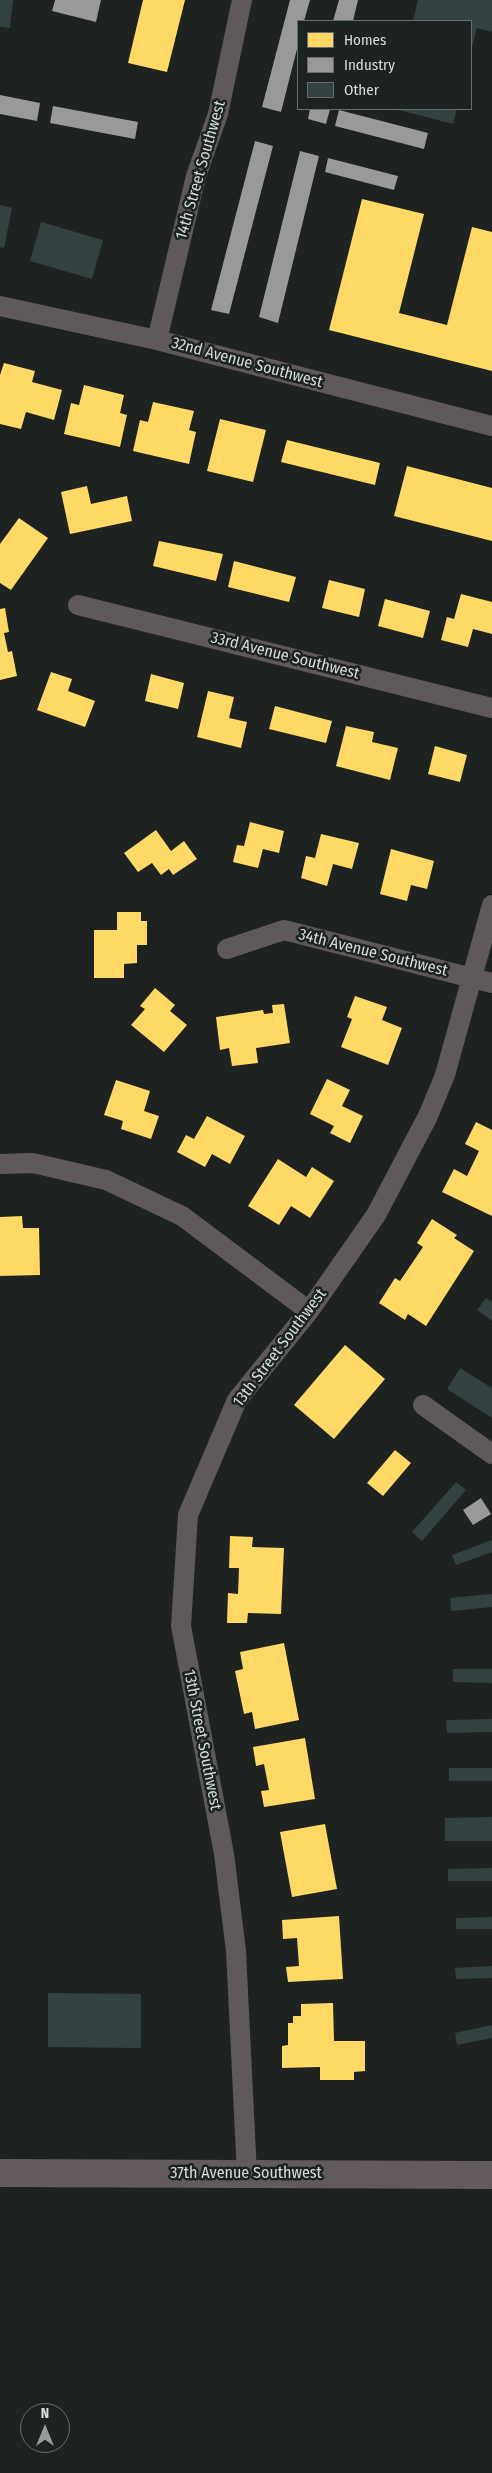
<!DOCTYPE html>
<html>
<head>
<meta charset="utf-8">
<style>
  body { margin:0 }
  #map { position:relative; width:492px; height:2473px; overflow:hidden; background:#1e2221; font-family:"Fira Sans Condensed",sans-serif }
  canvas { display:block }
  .legend { position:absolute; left:297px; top:20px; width:175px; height:90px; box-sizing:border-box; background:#1d2322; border:1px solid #686d6c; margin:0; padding:6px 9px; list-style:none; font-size:15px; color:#d8dddc }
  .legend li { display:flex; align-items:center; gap:10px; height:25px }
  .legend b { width:25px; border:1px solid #686d6c }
  .north { position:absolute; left:20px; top:2403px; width:50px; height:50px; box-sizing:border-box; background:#1d2322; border:1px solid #686d6c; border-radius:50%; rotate:0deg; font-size:14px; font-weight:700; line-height:20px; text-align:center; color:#d8dddc }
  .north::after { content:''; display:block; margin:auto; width:18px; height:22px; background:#979c9b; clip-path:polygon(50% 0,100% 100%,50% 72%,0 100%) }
</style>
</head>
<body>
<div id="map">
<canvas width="492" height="2473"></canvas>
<ul class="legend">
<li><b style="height:14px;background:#ffd966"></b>Homes</li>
<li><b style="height:14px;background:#999"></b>Industry</li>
<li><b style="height:14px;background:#334240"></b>Other</li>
</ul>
<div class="north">N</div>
</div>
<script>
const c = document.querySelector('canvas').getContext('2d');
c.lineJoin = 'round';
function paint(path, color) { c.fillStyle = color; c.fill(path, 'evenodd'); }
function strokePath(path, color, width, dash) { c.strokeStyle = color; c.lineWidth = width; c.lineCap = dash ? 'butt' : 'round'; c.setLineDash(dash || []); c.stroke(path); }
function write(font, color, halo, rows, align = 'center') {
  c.font = font + ' "Fira Sans Condensed",sans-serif'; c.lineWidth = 5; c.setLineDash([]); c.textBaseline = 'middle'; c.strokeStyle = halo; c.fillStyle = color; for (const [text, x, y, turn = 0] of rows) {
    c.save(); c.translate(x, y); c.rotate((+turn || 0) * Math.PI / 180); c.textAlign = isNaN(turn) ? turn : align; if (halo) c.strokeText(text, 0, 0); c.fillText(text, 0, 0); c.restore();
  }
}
paint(new Path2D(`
  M143,0H185L167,72L128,63Z
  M362,199L424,214L399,313L447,325L472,227L492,232V371L329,330Z
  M4,363L35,371L32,382L62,390L54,420L26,412L21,429L0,424V375Z
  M84,385L124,395L120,413L127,415L120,447L64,434L71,403L79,405Z
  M153,402L194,411L189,430L196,432L189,464L133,451L140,420L148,422Z
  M220,419L266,430L253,482L207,471Z
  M287,440L380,463L375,485L281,462Z
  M407,466L492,488V541L394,516Z
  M87,486L91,504L127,496L132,521L70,534L61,492Z
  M19,518L48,538L11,590L0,583V544Z
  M159,541L223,554L216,581L153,566Z
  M234,561L296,577L289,602L228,587Z
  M329,580L365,589L359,617L322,608Z
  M461,594L492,602V634L473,629L468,647L441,640L447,617L454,619Z
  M385,599L430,611L423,638L378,626Z
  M5,608L9,632L4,633L8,652L12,651L17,676L0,680V609Z
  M51,672L72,679L68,691L95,701L85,727L37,710Z
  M151,674L184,683L178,709L145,701Z
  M208,691L234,697L229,718L247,722L241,748L197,737Z
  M275,706L332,721L326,743L269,729Z
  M346,726L374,732L372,742L398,748L390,780L336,766Z
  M435,746L467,755L460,782L428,774Z
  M250,822L284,831L279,853L263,849L258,868L233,862L237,845L244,846Z
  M156,830L171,851L184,841L197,859L173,875L169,869L161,875L152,863L138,872L124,853Z
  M321,834L359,843L352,869L333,864L327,886L301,878L306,856L315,858Z
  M391,849L434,861L427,889L411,885L407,901L380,894Z
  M117,912H141V921H147V945H137V963L124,964V978H94V930H117Z
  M155,988L175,1005L170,1011L187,1025L164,1052L131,1025L145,1009L140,1006Z
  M355,996L387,1007L382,1020L402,1028L388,1065L341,1047L352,1019L347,1017Z
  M284,1004L290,1043L256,1048L258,1063L232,1066L229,1048L220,1050L216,1017L263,1010L264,1014L273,1013L272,1005Z
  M327,1079L350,1090L342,1106L363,1116L350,1143L330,1133L334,1126L310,1114Z
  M116,1080L150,1091L144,1111L159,1116L151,1139L121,1129L123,1121L104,1115Z
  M207,1116L245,1136L230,1164L212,1154L205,1167L177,1152L186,1135L194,1139Z
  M476,1122L492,1130V1216L442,1192L454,1169L467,1176L479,1151L465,1144Z
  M278,1159L306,1177L312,1167L334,1181L310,1218L291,1206L279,1225L248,1206Z
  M22,1216L23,1228H39L40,1275L0,1276V1217Z
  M432,1219L457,1235L454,1238L474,1251L426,1326L408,1314L405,1320L379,1303L395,1278L400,1281L423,1247L417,1243Z
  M345,1345L385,1379L334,1439L294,1405Z
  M395,1450L411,1463L383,1496L367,1483Z
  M230,1536L253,1537L252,1547L284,1548L281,1614L248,1613L247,1623H227L228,1593L238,1594L239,1568H229Z
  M284,1643L299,1720L255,1729L252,1712L244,1714L235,1671L243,1669L240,1652Z
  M305,1738L315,1799L264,1807L261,1791L269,1790L264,1764L256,1766L253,1747Z
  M325,1824L337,1889L292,1897L280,1832Z
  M339,1916L343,1979L288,1982L286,1967L299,1966L297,1938L283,1939L282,1920Z
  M333,2003L334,2041H365V2071L354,2072V2080H320V2067L282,2068V2046L288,2045V2023H293V2016H301V2004Z`), '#ffd966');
paint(new Path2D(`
  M55,0H101L96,22L52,11Z
  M290,0H310L304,21H298V45L281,112L262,107Z
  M339,0H358L353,21H333Z
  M0,95L40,103L37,121L0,114Z
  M53,106L138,122L135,139L50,123Z
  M310,109H330L326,124L308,119Z
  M339,110L428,133L424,149L335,126Z
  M255,141L273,146L229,314L211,310Z
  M300,151L319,156L278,323L259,317Z
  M328,158L398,176L394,190L325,172Z
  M481,1498L491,1514L473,1525L463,1510Z`), '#999');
paint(new Path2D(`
  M0,0H13L10,28L0,27Z
  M418,0H492V32L477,28L471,51V21H413Z
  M395,109H457L453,124Z
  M0,205L12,208L4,248L0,247Z
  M41,222L103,240L92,279L30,261Z
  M486,1298L492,1302V1321L477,1310Z
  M460,1368L492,1388V1418L447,1389Z
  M456,1482L466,1490L422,1541L412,1532Z
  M492,1540V1552L456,1565L452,1555Z
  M492,1594V1607L451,1611L450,1598Z
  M453,1669H492V1683L453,1682Z
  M492,1719V1732L447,1733L446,1720Z
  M449,1768H492V1781H449Z
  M492,1817V1841H445V1818Z
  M492,1868V1881H448V1869Z
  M492,1917V1929H456V1918Z
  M492,1966V1978L456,1979L455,1968Z
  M48,1993L141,1994V2048L48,2047Z
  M492,2025V2038L457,2045L455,2033Z`), '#334240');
strokePath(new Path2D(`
  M0,306L157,340L492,426
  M157,340L196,176L218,114L242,0
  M78,605L492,708
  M227,949L284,930L492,983
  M0,1164L33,1163L106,1180L182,1216L309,1311
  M423,1405L492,1454
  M247,2174L236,1951L224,1854L181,1626L188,1515L237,1400L309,1311L376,1215L428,1116L445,1075L492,905`), '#5f585c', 20);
strokePath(new Path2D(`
  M0,2173L492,2175`), '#625a5e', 28);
write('16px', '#d8dddc', '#1d2322', [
  ["14th Street Southwest",201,170,-74],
  ["32nd Avenue Southwest",247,363,15],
  ["33rd Avenue Southwest",285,656,14],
  ["34th Avenue Southwest",373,953,14],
  ["13th Street Southwest",280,1348,-53],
  ["13th Street Southwest",202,1740,79],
  ["37th Avenue Southwest",246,2174]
]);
</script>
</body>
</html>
